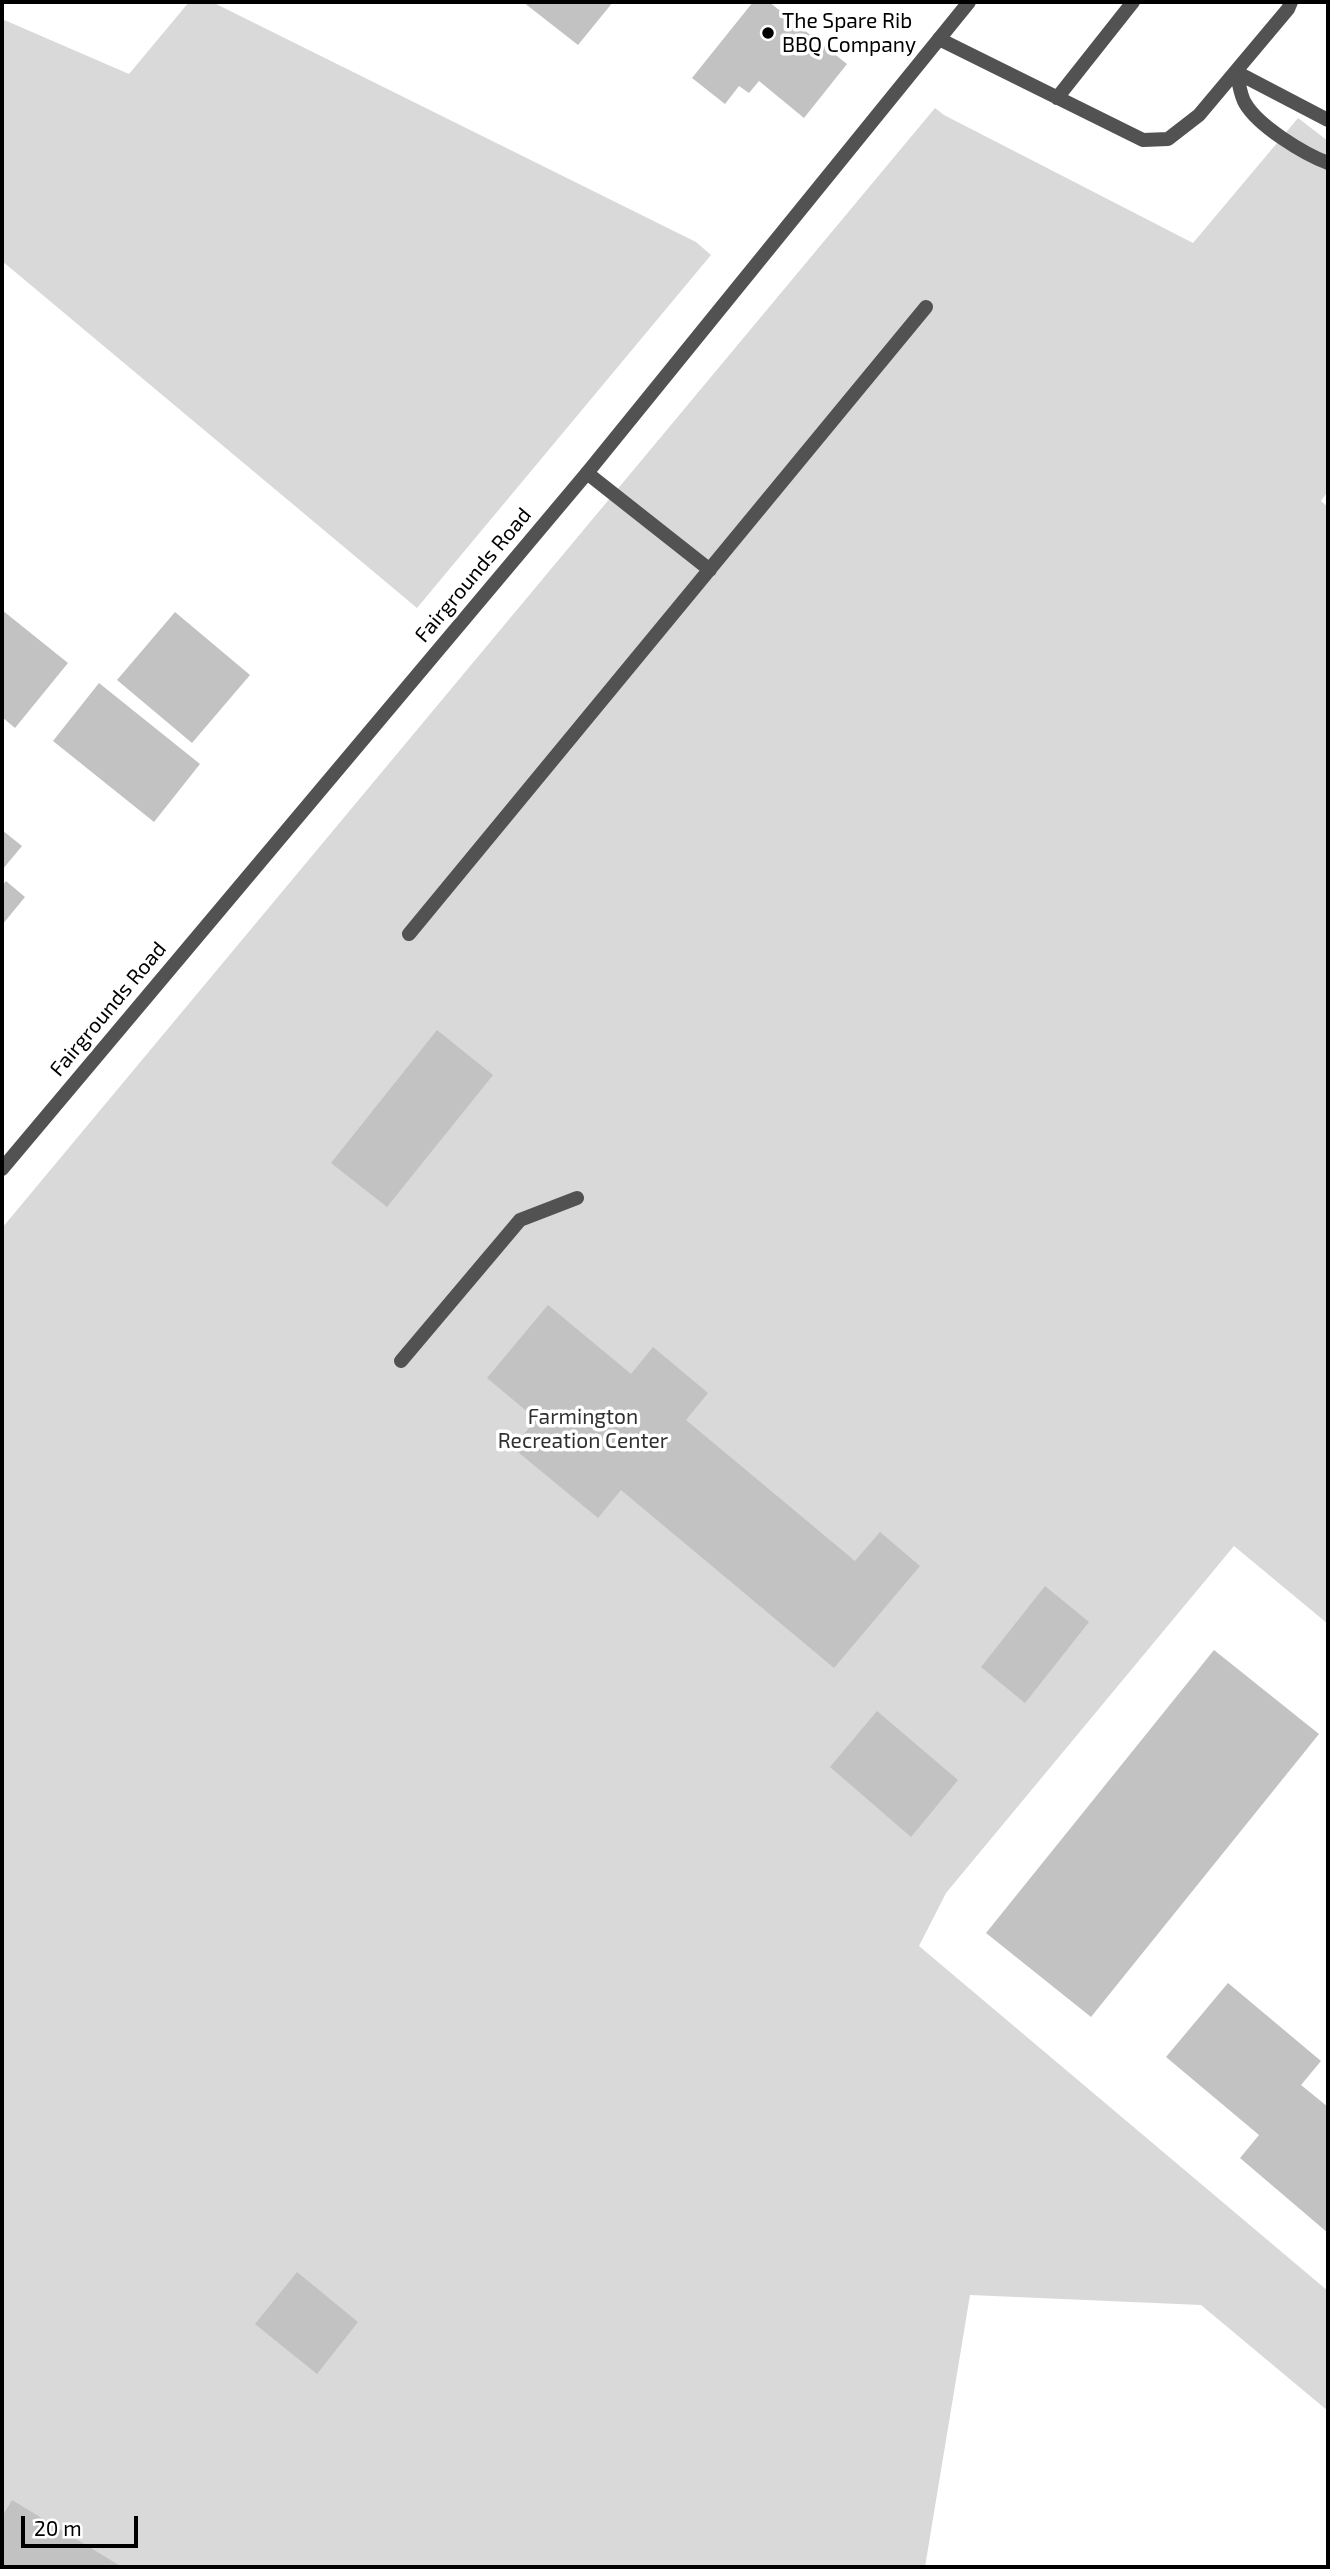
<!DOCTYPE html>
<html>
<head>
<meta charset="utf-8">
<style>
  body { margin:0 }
  #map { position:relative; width:1330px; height:2569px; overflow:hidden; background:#fff; font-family:"Exo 2",sans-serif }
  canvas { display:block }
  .frame { position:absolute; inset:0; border:4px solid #000; pointer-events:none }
  .scale { position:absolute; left:21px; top:2516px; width:117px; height:32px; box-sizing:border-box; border:4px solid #000; border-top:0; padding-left:9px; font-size:21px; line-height:24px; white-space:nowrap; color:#000; -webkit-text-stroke:5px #fff; paint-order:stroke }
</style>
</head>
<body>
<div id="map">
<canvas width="1330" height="2569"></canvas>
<div class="frame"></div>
<div class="scale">20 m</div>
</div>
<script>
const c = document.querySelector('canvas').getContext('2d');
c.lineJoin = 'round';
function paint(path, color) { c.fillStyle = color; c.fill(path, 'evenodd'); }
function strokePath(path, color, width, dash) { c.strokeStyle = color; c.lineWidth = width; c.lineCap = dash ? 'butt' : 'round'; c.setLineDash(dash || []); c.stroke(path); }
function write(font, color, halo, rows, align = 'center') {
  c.font = font + ' "Exo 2",sans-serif'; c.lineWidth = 7; c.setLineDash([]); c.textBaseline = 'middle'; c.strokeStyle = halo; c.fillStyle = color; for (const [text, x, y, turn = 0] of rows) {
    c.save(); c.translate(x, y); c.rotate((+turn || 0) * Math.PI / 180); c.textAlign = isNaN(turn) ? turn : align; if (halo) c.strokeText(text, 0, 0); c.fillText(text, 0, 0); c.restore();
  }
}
paint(new Path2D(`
  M189,2H212L696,242L711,255L417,608L2,261V19L129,74Z
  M935,108L944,115L1193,243L1298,118L1328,141V491L1321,501L1328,507V1624L1234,1546L946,1893L919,1946L1328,2291V2411L1201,2305L970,2295L925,2567H2V1228Z`), '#d9d9d9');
paint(new Path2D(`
  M523,2H613L578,45Z
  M753,2H769L847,64L804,118L759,81L749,93L739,86L725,104L692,78Z
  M2,610L68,663L15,728L2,717Z
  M175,612L250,675L192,743L117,680Z
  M99,683L200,764L154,822L53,741Z
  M2,830L22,846L2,870Z
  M6,881L25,897L2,925V886Z
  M437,1030L493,1075L387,1207L331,1163Z
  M548,1305L631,1374L653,1347L708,1393L686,1420L855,1561L880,1532L920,1566L834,1668L621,1490L598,1518L513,1448L536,1419L487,1378Z
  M1045,1586L1089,1622L1025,1703L981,1667Z
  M1214,1650L1319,1734L1091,2017L986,1933Z
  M877,1711L958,1780L911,1837L830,1767Z
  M1228,1983L1321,2061L1301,2085L1328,2107V2233L1240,2158L1259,2135L1166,2057Z
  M297,2272L358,2322L317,2374L255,2324Z
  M12,2500L122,2567H2V2517Z`), '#c2c2c2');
strokePath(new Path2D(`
  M939,39L1143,140L1168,139L1199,115L1288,9L1291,2
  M1236,72C1239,81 1240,95 1245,103C1258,126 1304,154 1328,163
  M1236,72L1328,120
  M1057,98L1133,2
  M587,473L710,570
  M409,934L926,307
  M401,1361L520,1220L577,1198`), '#525252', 14);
strokePath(new Path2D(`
  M2,1169L587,473L969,2`), '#525252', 14);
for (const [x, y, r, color] of [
  [768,33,7,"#000"]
]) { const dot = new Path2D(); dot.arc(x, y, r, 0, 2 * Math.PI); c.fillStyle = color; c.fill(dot); strokePath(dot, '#fff', 2.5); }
write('21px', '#000', '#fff', [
  ["The Spare Rib",782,21],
  ["BBQ Company",782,45]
], 'left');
write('21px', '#000', '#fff', [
  ["Fairgrounds Road",473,575,-50],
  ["Fairgrounds Road",108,1009,-50]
]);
write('21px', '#303030', '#fff', [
  ["Farmington",583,1417],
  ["Recreation Center",583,1441]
]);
</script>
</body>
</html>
